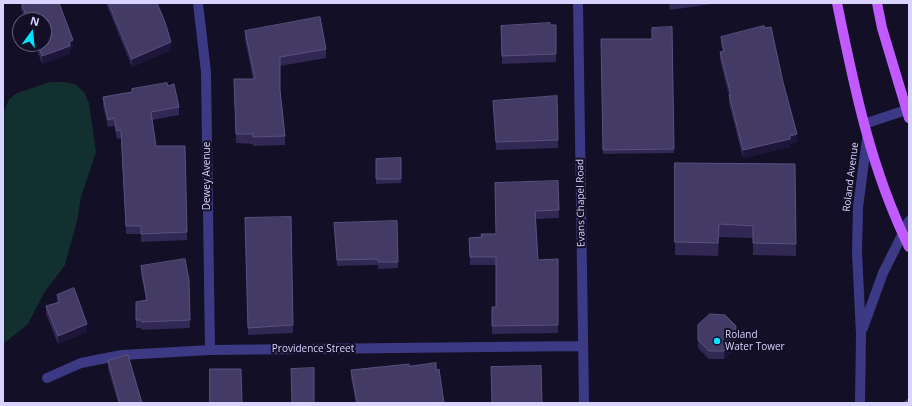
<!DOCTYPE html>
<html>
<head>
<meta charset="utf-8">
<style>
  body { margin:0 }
  #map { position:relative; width:912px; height:406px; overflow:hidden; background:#130f26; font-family:"Open Sans",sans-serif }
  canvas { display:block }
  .frame { position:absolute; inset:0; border:4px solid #d9d4ff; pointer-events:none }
  .north { position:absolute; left:12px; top:12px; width:40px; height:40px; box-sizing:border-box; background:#130f26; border:1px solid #625e7d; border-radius:50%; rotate:15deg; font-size:11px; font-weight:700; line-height:16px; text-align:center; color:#d9d4ff }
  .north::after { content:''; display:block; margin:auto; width:14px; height:18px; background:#00e5ff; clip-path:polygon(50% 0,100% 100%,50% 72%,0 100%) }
</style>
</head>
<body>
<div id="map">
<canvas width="912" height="406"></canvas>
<div class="frame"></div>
<div class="north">N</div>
</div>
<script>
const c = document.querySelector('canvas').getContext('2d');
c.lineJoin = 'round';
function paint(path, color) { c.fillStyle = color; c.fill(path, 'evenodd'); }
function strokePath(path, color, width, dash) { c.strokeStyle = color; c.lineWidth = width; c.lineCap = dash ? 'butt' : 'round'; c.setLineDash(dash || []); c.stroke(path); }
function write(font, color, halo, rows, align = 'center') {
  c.font = font + ' "Open Sans",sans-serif'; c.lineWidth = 4; c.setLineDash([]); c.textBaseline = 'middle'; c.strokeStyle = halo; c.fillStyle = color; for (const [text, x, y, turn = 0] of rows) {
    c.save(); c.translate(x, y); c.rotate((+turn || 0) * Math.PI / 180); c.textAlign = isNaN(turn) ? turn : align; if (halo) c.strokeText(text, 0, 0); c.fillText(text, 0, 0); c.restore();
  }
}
paint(new Path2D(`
  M50,82H63L75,84L84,92L89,103L96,152L81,197L77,221L65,265L44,293L28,324L3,344V114L9,99L17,93Z`), '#12302f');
strokePath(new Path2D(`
  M198,3L206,72L210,350
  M578,3L584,403
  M864,124L906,110L909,112
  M863,328L883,273L909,221
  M47,378L81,363L122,355L210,350L583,346
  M860,403L861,334L857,252L858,207L867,139`), '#3d3a85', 10);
strokePath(new Path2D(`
  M837,3C854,87 871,170 909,247
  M877,3L882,28L909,118`), '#c25bff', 10);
paint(new Path2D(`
  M21,3H59L73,48L70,49V54L42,64L35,44H44V20H25L21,9Z
  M106,3H157L171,50L132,67Z
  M669,3H719L670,10Z
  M556,25V62L502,64L501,26Z
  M672,27L674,153L603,154L601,39H652Z
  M245,31L326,49V58L280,66V90L285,136V145L253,146V144L236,143L234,79H253L245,40Z
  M721,37L783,82L797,142L790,144V147L743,158L729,103V96L720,60V52L723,51L721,45Z
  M168,86L179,107V115L152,120L156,146L187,232V240L141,242V234H126L121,138L117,139L114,126L108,127L103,105V97L132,92V89Z
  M557,96L558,148L496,150L493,101Z
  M401,158V183L376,184V159Z
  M675,163L795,164L796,256L753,255V238L719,237L718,256L675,255Z
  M558,181L559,218L536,219L538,260L558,259V333L492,334V307H496V265H470L469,238L481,237L496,234Z
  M291,217L293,333L248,335L245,226Z
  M397,221L398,268L378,269V265L337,266L334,223Z
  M141,266L189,280L190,328L142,330L141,328H136V309L146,300L141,274Z
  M57,295L87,332L58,344L46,314V306L57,302Z
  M698,325L735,349L724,359H709L698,348Z
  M108,361L142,403H118L108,369Z
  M409,366L436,370L444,403H356L351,378V370Z`), '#312854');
paint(new Path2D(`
  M73,40V48L70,49V54L42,64V56L69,42Z
  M171,42V50L132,67V59Z
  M797,134V142L790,144V147L743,158V150Z
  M87,324V332L58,344V336Z
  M736,326L735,349L724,359V351Z`), '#1d163a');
const building = new Path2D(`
  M22,3H59L73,40L69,42L70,46L42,56L38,44H44V20H28Z
  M109,3H157L165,22L171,42L132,59Z
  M320,17L326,49L280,57V90L285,136L253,137V134H236L234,79H255L245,31Z
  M550,23V25H556V54L502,56L501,26Z
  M764,26V28L771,27L783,82L797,134L790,136V139L743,150L729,95H731L720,52L724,51L721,37Z
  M672,27L674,149L603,150L601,39H652V28Z
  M167,83L168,86L174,84L179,107L151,112L156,146H185L187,232L141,234V226H126L121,130L117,131L114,118L108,120L103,97L132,92V89Z
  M557,96L558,140L496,142L493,101Z
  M401,158V179H376V159Z
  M675,163L795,164L796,244L753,243V226L719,224L718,243L675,242Z
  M558,181L559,210L535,211L538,260L558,259V325L492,326V307H496V257H470L469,238L482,237L481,234H496L495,183Z
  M291,217L293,325L248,328L245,218Z
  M397,221L398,262H378V259L337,260L334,223Z
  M185,259L189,280L190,320L142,322L141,320H136V302L147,300L141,266Z
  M74,288L87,324L58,336L46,306L60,302L57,295Z
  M710,314L725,315L736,326L735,341L724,351H709L698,340V325Z
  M128,355L142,403H120L108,361Z
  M436,363V370L439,369L444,403H357L351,370L409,364V366Z
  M541,366L542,403H492L491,367Z
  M314,368V403H292L291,369Z
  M210,369H241L242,403H210Z
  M909,399V403H904Z`);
paint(building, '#433a66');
strokePath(building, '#5a527e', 1);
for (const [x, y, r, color] of [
  [717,341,4,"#00e5ff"]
]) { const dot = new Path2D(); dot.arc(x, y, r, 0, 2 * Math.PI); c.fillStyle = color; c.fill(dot); strokePath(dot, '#130f26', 1.5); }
write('10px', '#d9d4ff', '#130f26', [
  ["Dewey Avenue",207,176,-90],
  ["Roland Avenue",851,177,-83],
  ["Evans Chapel Road",581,203,-91],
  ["Providence Street",313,349]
]);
write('10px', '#d9d4ff', '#130f26', [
  ["Roland",725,335],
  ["Water Tower",725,347]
], 'left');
</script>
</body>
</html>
